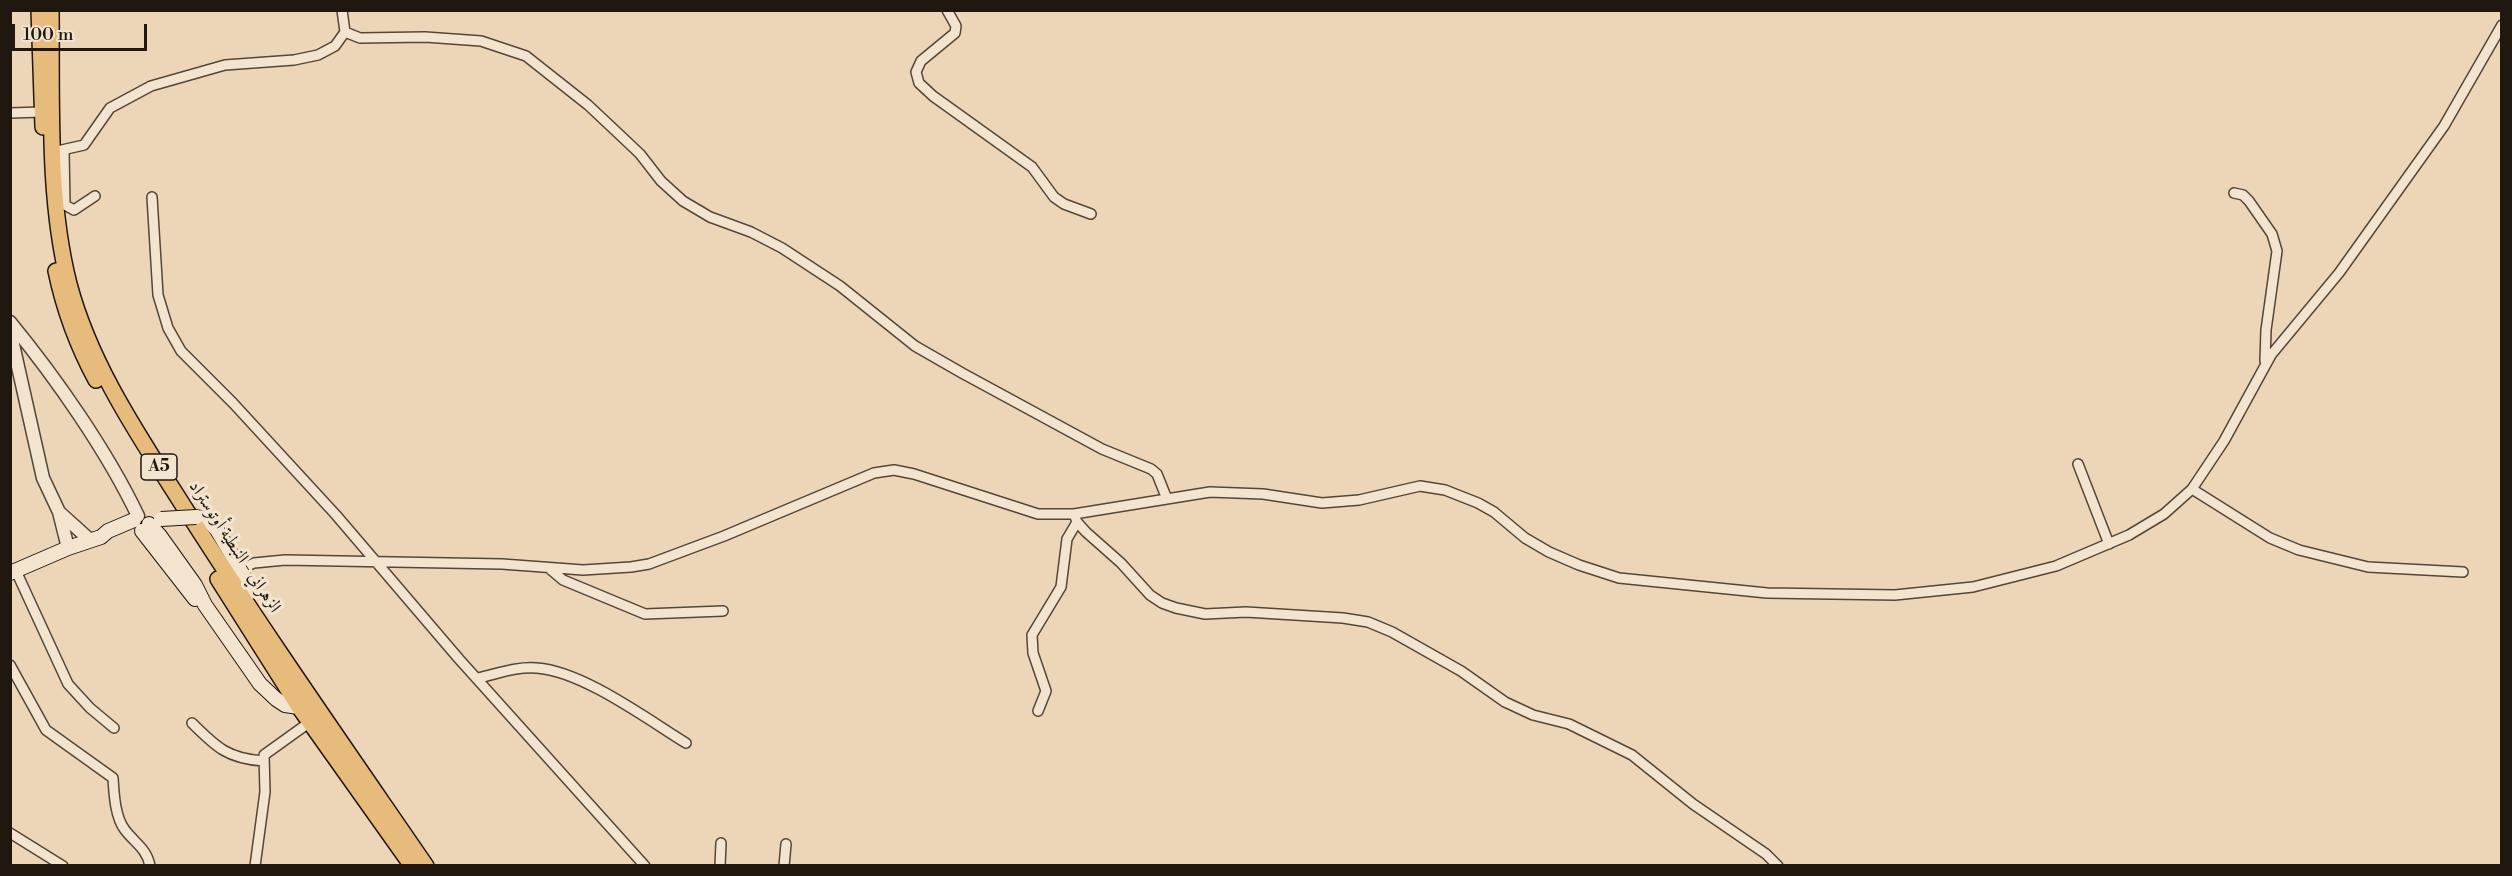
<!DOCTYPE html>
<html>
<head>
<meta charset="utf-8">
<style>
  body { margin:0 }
  #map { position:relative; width:2512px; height:876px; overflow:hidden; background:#ecd6b7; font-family:"Libre Bodoni",serif }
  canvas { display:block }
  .frame { position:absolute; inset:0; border:12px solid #20170f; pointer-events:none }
  .scale { position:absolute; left:12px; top:24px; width:135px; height:27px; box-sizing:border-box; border:3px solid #20170f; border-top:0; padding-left:8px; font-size:18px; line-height:21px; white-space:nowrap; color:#20170f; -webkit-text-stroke:4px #f3e4d0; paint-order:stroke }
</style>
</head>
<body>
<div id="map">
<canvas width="2512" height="876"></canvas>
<div class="frame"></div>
<div class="scale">100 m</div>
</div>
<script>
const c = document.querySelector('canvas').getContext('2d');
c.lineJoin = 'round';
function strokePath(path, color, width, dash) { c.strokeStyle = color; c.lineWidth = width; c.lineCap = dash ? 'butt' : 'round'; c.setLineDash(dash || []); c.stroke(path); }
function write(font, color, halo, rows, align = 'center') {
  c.font = font + ' "Libre Bodoni",Amiri,serif'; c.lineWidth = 6; c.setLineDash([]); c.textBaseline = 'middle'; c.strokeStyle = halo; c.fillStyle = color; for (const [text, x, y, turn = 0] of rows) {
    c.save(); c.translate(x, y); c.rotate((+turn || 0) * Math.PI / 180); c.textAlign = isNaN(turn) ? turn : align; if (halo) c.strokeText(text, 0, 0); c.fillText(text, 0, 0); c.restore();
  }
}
const minor = new Path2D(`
  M342,10L345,32L360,38L425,37L481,41L526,56L588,105L621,136L640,154L661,181L683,201L710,217L751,232L782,248L840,286L915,346L962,373L1102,449L1151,469L1157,474L1167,499
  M947,10L956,26L955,33L921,61L916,72L919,83L933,96L1032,167L1054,197L1064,204L1091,214
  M10,113L42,112
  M64,150L65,205L74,210L95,196
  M53,152L84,145L110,108L151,86L225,65L294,60L318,55L335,46L345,32
  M2234,193L2243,195L2249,201L2272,234L2277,251L2266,330L2265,361
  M152,197L158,295L168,328L181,351L233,403L336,515L459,659L645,866
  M2078,464L2109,544
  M2192,489L2270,538L2299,550L2368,567L2463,572
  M1074,514L1077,522L1086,532L1121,563L1150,595L1162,603L1176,608L1205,614L1246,612L1343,618L1368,622L1392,632L1461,671L1505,702L1533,715L1569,724L1632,755L1693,804L1766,854L1778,866
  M550,569L563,580L645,614L723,611
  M16,571L68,684L90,708L114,728
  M236,571L254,563L285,560L502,564L583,570L631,567L649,564L724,536L874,473L894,470L914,474L1038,514H1074L1210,492L1263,494L1322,503L1359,500L1420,486L1445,490L1478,503L1494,512L1525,538L1549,552L1579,565L1619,578L1767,593L1895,595L1973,587L2056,566L2129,535L2164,514L2192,489L2224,441L2271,355L2339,273L2444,126L2502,25
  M10,665L46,730L113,778C114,794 115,817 125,830C135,843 147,849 150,866
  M478,678C497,674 517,666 537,668C582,671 647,719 686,743
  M1038,711L1046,691L1033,653L1032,635L1061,587L1067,539L1077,522
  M192,723C216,747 228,759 264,761
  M10,833L63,866
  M255,866L265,792L264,755L310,722
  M720,866L721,843
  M784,866L786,844`);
const tertiary = new Path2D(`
  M10,322C56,378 107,451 138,516
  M10,331L43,478L59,512L90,540
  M59,512L68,548`);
const secondary = new Path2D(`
  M196,517L207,519L217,530L240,569L244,578L246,603
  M149,524L160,536L195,585L205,605L260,684L276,699L285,705L299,707
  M142,531L195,599
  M10,573L68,548L101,537L108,531L134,520`);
const trunk = new Path2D(`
  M39,10L43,127
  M51,10C52,99 47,198 69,284C91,367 141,439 186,510C263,631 345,748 426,866
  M56,271C64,309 77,345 96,380
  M218,579L299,707L412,866`);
strokePath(minor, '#534739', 12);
strokePath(tertiary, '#534739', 15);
strokePath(secondary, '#20170f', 16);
strokePath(trunk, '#20170f', 18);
strokePath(minor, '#f3e4d0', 9);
strokePath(tertiary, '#f3e4d0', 12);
strokePath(secondary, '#f3e4d0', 14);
strokePath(trunk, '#e6bb7c', 15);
const secondaryBridge = new Path2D(`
  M161,519L196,517`);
strokePath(secondaryBridge, '#20170f', 16, []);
strokePath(secondaryBridge, '#f3e4d0', 14);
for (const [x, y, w] of [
  [159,467,36]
]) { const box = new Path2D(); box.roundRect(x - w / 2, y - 13, w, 26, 4.5); c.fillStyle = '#f3e4d0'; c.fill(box); strokePath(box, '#20170f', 1.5); }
write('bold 16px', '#20170f', null, [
  ["A5",159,467]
]);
write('18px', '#20170f', '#f3e4d0', [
  ["الزهراني - النبطية أوتوستراد",234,547,57]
]);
</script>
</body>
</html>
